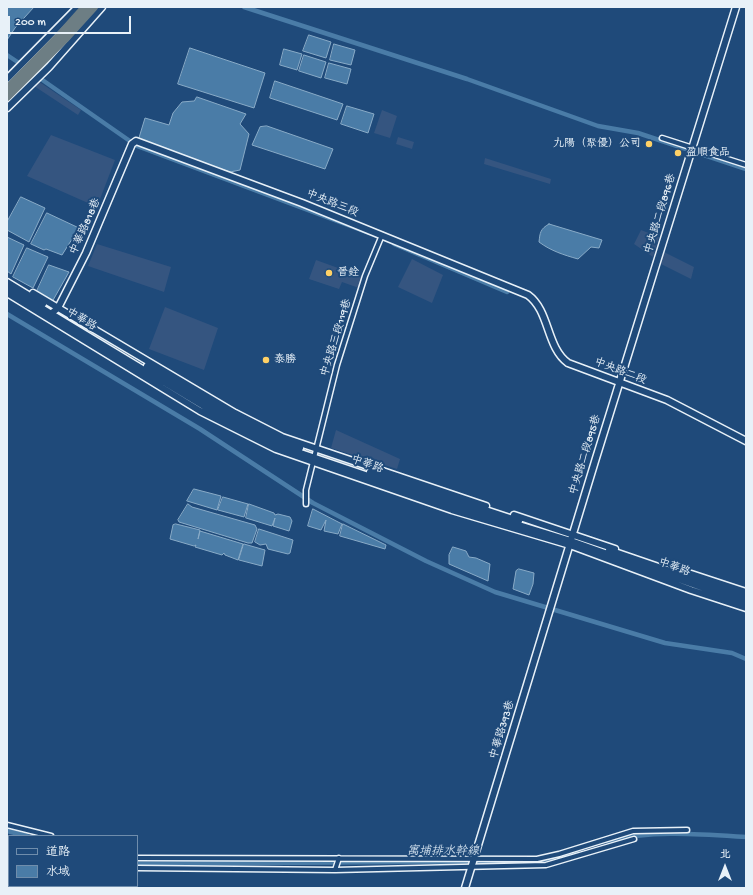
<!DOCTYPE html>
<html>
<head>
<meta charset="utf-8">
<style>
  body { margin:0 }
  #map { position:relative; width:753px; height:895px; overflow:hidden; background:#1f4a7a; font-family:"Gochi Hand","LXGW WenKai TC",sans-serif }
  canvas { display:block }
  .frame { position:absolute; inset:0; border:8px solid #e8f1f8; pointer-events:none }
  .legend { position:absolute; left:8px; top:835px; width:130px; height:52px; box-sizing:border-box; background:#1f4a7a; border:1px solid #6f8dac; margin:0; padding:5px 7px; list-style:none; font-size:12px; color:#e8f1f8 }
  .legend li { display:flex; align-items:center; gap:8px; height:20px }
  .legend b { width:20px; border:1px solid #6f8dac }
  .north { position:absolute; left:705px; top:847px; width:40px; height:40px; -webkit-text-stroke:3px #1f4a7a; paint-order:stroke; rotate:0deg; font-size:11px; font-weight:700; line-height:16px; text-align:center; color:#e8f1f8 }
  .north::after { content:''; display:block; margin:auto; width:14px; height:18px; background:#e8f1f8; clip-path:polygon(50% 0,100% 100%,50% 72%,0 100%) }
  .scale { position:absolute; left:8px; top:16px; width:123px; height:18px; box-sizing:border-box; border:2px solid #e8f1f8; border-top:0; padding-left:5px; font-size:12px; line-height:14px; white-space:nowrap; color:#e8f1f8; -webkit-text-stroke:3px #1f4a7a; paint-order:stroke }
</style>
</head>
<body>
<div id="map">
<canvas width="753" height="895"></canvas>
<div class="frame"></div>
<ul class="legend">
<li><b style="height:5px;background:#1f4a7a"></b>道路</li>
<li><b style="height:11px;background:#4a7ca7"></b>水域</li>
</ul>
<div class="north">北</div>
<div class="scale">200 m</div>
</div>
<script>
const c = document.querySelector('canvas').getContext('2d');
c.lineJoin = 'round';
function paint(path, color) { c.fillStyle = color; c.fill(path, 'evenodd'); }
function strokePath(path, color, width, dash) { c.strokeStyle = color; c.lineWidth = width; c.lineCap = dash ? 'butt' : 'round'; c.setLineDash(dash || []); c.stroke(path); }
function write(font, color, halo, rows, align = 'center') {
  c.font = font + ' "Gochi Hand","LXGW WenKai TC",sans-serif'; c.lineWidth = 4; c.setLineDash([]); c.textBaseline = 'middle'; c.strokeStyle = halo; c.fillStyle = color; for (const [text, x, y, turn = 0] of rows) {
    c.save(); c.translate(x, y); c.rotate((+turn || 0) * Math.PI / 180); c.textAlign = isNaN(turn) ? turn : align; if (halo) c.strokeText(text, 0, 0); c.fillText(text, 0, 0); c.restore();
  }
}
paint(new Path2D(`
  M38,81L81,110L78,115L34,86Z
  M382,110L397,116L390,138L374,133Z
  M51,135L115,160L97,207L27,176Z
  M398,137L414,142L412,149L396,144Z
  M485,158L551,179L550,184L484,164Z
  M641,230L659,237L653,257L634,244Z
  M97,244L171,267L164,292L88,266Z
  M664,252L694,267L691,279L661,264Z
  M412,259L443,275L432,303L398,287Z
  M316,260L363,277L359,288L342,282L339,289L309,279Z
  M165,307L218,328L204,370L149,349Z
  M336,430L400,459L397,469L331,448Z`), '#355580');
const water = new Path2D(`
  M7,7H34L15,28L7,40Z
  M309,35L331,42L326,58L303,51Z
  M334,44L355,50L351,65L330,60Z
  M190,48L265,73L254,108L178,84Z
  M284,49L302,54L297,70L280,65Z
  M304,55L326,62L321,78L299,71Z
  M329,63L351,69L347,84L325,78Z
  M275,81L343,104L337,120L270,98Z
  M197,97L246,114L240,124L249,134L240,170L230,172L138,141L145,118L169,125L173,113L182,102L194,101Z
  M347,106L374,114L368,133L341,124Z
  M267,126L333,149L325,169L252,145L260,127Z
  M21,197L45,208L29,242L7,230V222Z
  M47,213L79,228L62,255L46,249L44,250L31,244Z
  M549,224L602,240L599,248L591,247L578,259C564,255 551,251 539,242C540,233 540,229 549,224Z
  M7,237L24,245L11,274L7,271Z
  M27,248L48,257L33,288L13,277Z
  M49,265L69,272L52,302L37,291Z
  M194,489L221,496L217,510L187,501Z
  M223,497L248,504L244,517L218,510Z
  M188,504L192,507L255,525L257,529L252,543H248L179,522L178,520Z
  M249,504L274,513L275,515L278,514L290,517L292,521L289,531L273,526L275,518L272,526L246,518Z
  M313,509L342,524L338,534L324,531L326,520L321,530L308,526Z
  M176,524L200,530L198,539L200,531L243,544L238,560L225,555L224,553L222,555L195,547L196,545L194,546L170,539L173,525Z
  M343,524L386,545L385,549L340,536Z
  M259,529L293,540L290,553L288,554L268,549L266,544L260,545L255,542Z
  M244,544L265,550L262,566L239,560Z
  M453,547L466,551L469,557L476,558L490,564L488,581L449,564V555Z
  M519,569L534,573L533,584L529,595L513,589L516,571Z`);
paint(water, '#4a7ca7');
strokePath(water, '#89abc7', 1);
strokePath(new Path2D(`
  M244,7L467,79L598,126L638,133L746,169
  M7,55L19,63
  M41,79L137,146L369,233
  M394,244L507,292
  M7,314L200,429L313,503L426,561L495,592L665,643L732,653L746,659
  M7,831L27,836
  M606,841C653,830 699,834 746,837
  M137,864L529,861L550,859L577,851`), '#4a7ca7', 4.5);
const street = new Path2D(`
  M662,138L746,165
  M306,504V490L337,365L365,276L382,235
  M7,825L51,836
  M137,858L537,859L559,854L633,831L687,830
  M137,868L335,870L546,865L634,839
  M335,870L339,858`);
const secondary = new Path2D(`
  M7,79L78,7
  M7,108L49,67L102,7
  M7,282L43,304
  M7,287L230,422L277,445L454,505L571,541L746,603
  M7,293L200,411L276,449L452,510L570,545L691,590L746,608
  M33,293L235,413L282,437L486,506
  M47,317L58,308L86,253L132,144L136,141L302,203L528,295C550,311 546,347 568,363L667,400L746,441
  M147,366C196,396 246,429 300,448
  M370,472L519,521
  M514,515L615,549
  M609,550L746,597
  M673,568L746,592
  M465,888C553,594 645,300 736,7`);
const highway = new Path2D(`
  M7,89L60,35L85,7
  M7,97L65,39L94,7`);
strokePath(street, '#e8f1f8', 7);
strokePath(secondary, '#e8f1f8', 9);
strokePath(highway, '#e8f1f8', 11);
strokePath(street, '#1f4a7a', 4);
strokePath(secondary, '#1f4a7a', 6);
strokePath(highway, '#6d7e84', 8);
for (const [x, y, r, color] of [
  [649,144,4,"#ffd166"],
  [678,153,4,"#ffd166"],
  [329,273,4,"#ffd166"],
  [266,360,4,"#ffd166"]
]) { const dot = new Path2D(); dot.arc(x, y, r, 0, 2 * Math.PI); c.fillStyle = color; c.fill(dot); strokePath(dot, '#1f4a7a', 1.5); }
write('11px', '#e8f1f8', '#1f4a7a', [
  ["九陽（聚優）公司",641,144,"right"],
  ["盈順食品",686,153],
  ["晉銓",337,273],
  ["泰勝",274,360]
], 'left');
write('11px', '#e8f1f8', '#1f4a7a', [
  ["中央路三段",332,204,22],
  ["中央路二段896巷",661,214,-73],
  ["中華路818巷",86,227,-66],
  ["中華路",81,320,31],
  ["中央路三段119巷",337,338,-73],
  ["中央路二段",620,372,21],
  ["中央路二段895巷",586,455,-73],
  ["中華路",367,465,19],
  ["中華路",674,568,20],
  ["中華路393巷",503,730,-73]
]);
write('italic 12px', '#d0dfec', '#1f4a7a', [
  ["寓埔排水幹線",443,852]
]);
</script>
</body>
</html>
